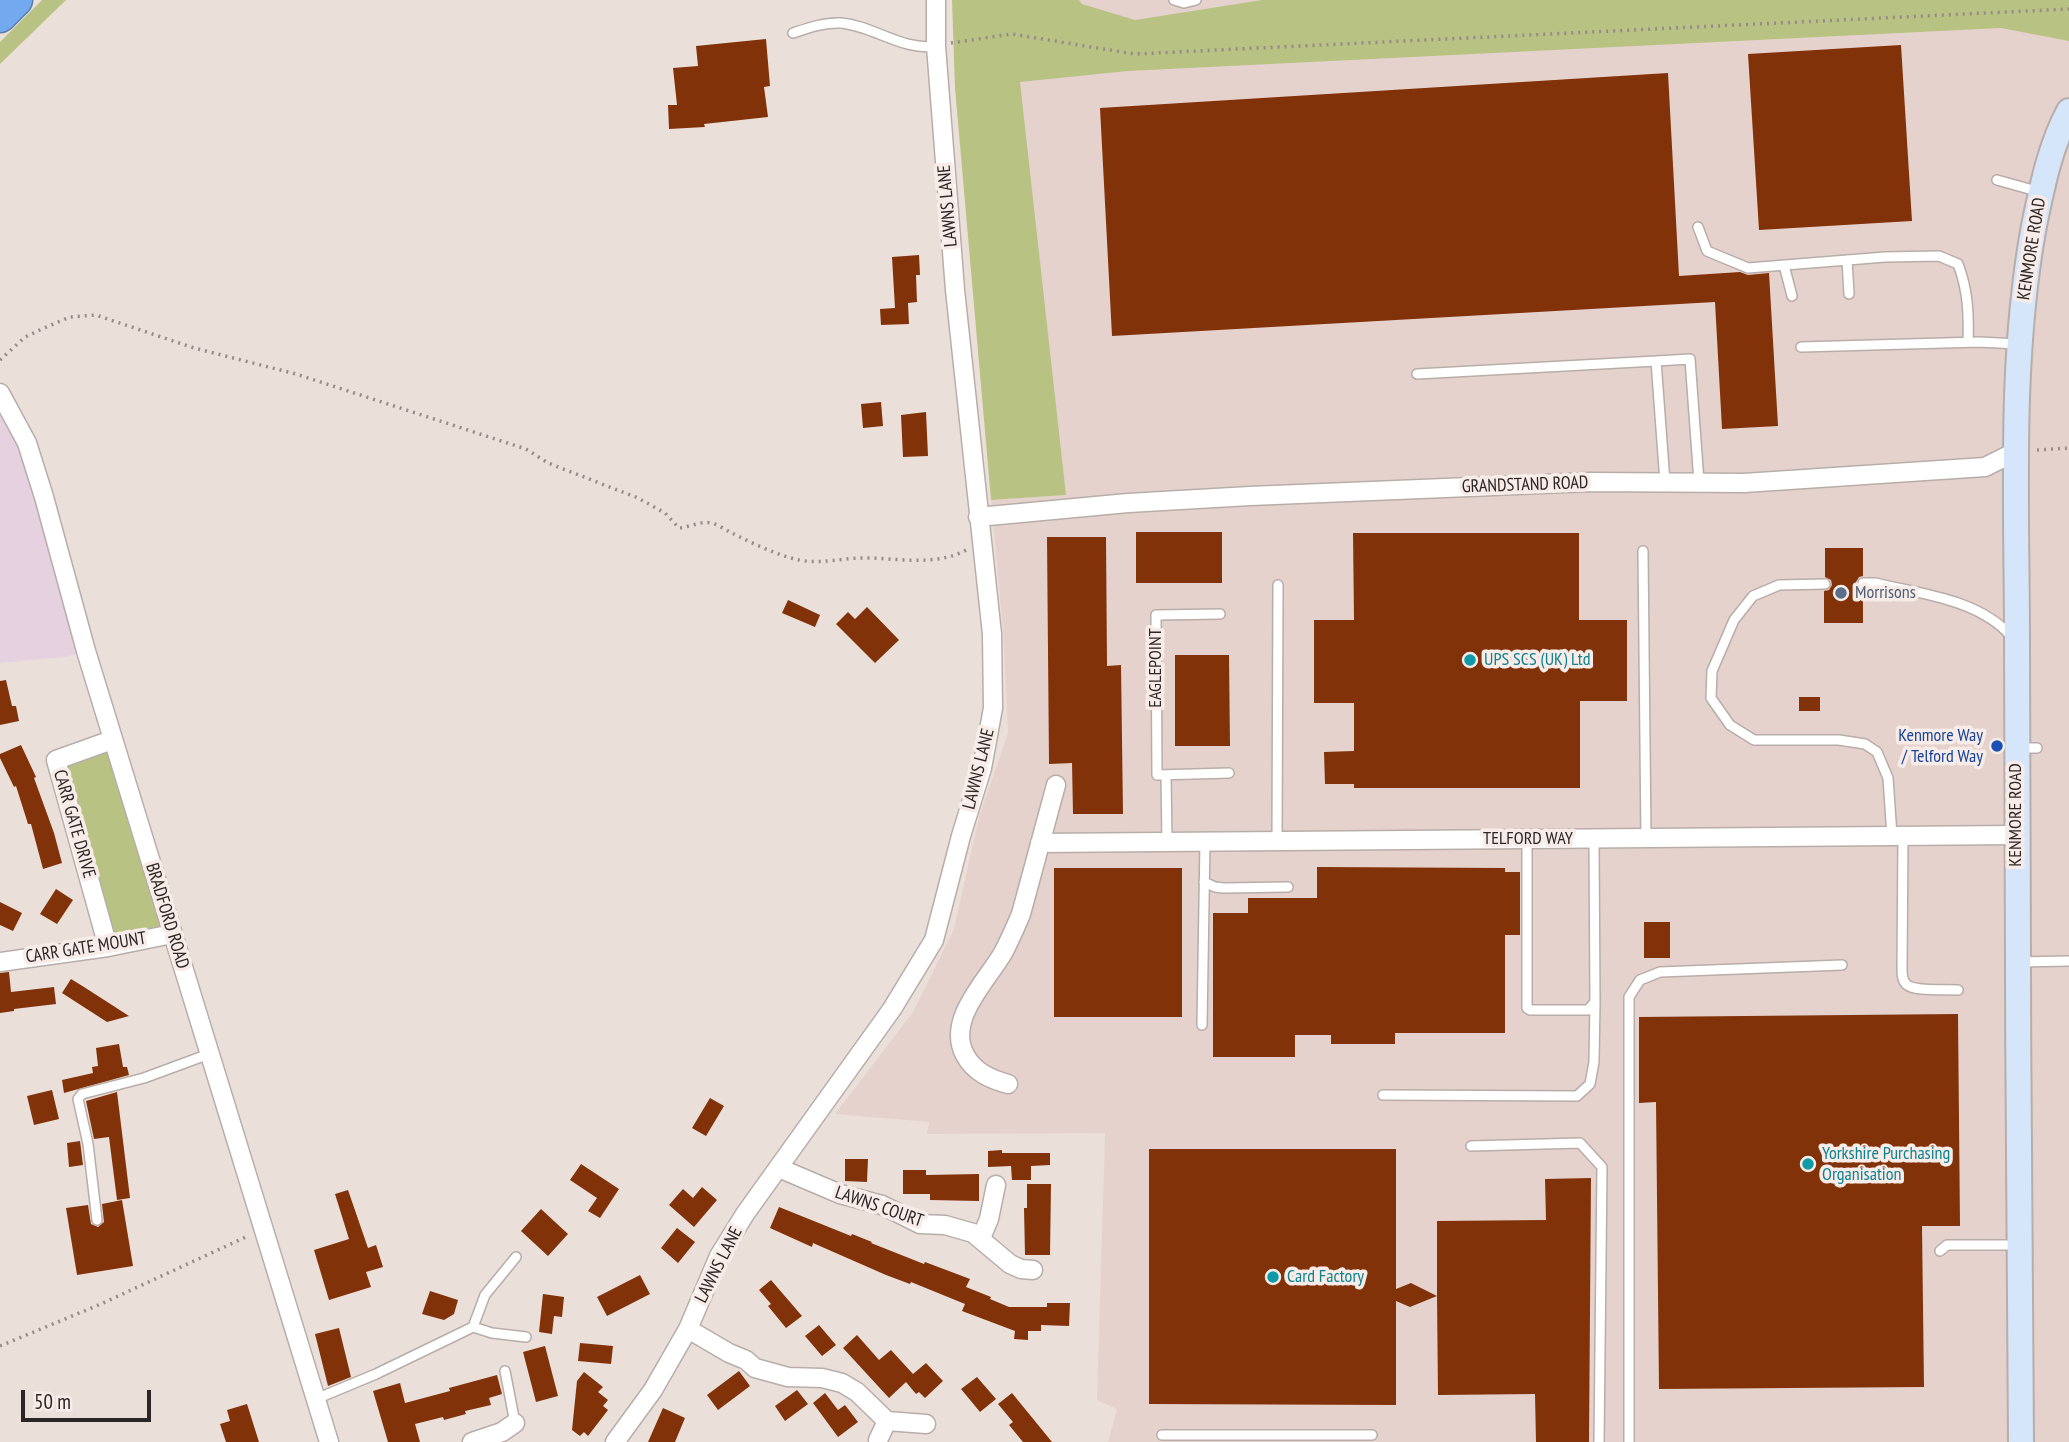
<!DOCTYPE html>
<html>
<head>
<meta charset="utf-8">
<style>
  body { margin:0 }
  #map { position:relative; width:2069px; height:1442px; overflow:hidden; background:#ebdfda; font-family:"PT Sans Narrow",sans-serif }
  canvas { display:block }
  .scale { position:absolute; left:21px; top:1390px; width:130px; height:32px; box-sizing:border-box; border:4px solid #2b2625; border-top:0; padding-left:9px; font-size:21px; line-height:24px; white-space:nowrap; color:#2b2625; -webkit-text-stroke:5px #f8ece8; paint-order:stroke }
</style>
</head>
<body>
<div id="map">
<canvas width="2069" height="1442"></canvas>
<div class="scale">50 m</div>
</div>
<script>
const c = document.querySelector('canvas').getContext('2d');
c.lineJoin = 'round';
function paint(path, color) { c.fillStyle = color; c.fill(path, 'evenodd'); }
function strokePath(path, color, width, dash) { c.strokeStyle = color; c.lineWidth = width; c.lineCap = dash ? 'butt' : 'round'; c.setLineDash(dash || []); c.stroke(path); }
function write(font, color, halo, rows, align = 'center') {
  c.font = font + ' "PT Sans Narrow",sans-serif'; c.lineWidth = 7; c.setLineDash([]); c.textBaseline = 'middle'; c.strokeStyle = halo; c.fillStyle = color; for (const [text, x, y, turn = 0] of rows) {
    c.save(); c.translate(x, y); c.rotate((+turn || 0) * Math.PI / 180); c.textAlign = isNaN(turn) ? turn : align; if (halo) c.strokeText(text, 0, 0); c.fillText(text, 0, 0); c.restore();
  }
}
paint(new Path2D(`
  M0,393L27,443L86,651L65,657L0,663Z`), '#e6d1e0');
paint(new Path2D(`
  M1079,0H2069V1442H1108L1117,1409L1097,1400L1105,1133L927,1134L929,1122L835,1114L913,1012L954,929L979,817L1008,733L1003,629L991,500L1066,495L1019,82L1081,4Z`), '#e6d2cc');
paint(new Path2D(`
  M42,0H66L0,64V42Z
  M952,0H1079L1082,4L1135,20L1262,0H2069V41L2001,28L1128,71L1020,82L1066,495L991,500L955,88Z
  M112,740L172,934L108,947L56,760Z`), '#b8c383');
paint(new Path2D(`
  M766,39L770,86L764,87L768,117L704,124L705,127L669,129L668,105H677L673,68L698,66L696,46Z
  M1901,45L1912,221L1759,230L1748,54Z
  M1668,73L1679,276L1740,272L1748,275L1769,273L1778,426L1722,429L1715,302L1112,336L1100,108Z
  M919,255L920,275H916L917,302L908,303L909,324L881,325L880,309L895,308L892,257Z
  M881,402L883,426L863,428L861,404Z
  M926,412L928,456L903,457L901,415Z
  M1136,532H1222V583H1136Z
  M1353,533H1579V620H1627V701H1580V788H1354V784H1325L1324,752L1354,751V703H1314V620H1354Z
  M1047,537H1106L1107,666L1121,665L1123,814H1073L1072,763L1049,764Z
  M1825,548H1863V576L1859,577L1856,582L1857,587L1863,590V623H1824V591L1829,590L1832,585L1831,580L1825,577Z
  M788,600L820,615L815,627L782,613Z
  M867,607L899,640L875,663L836,624L848,612L855,619Z
  M1175,655H1229L1230,746H1175Z
  M6,680L12,706H16L19,721L0,725V681Z
  M1799,697H1820V711H1799Z
  M21,745L36,777L34,778L54,833L62,863L43,869L31,824H28L16,786L14,787L0,758V754Z
  M1317,867L1505,868V872H1520V935H1505V1033H1395V1044H1331V1035H1295V1057H1213V913H1248V898H1317Z
  M1054,868H1182V1017H1054Z
  M56,889L73,900L57,924L40,914Z
  M0,902L22,913L13,931L0,925Z
  M1644,922H1670V958H1644Z
  M9,972L11,992L54,987L56,1004L14,1009V1011L0,1013V973Z
  M71,979L84,987L129,1016L107,1022L62,993Z
  M1958,1014L1960,1226H1922L1924,1387L1659,1389L1656,1102L1639,1103V1017Z
  M119,1044L123,1067H127L129,1075L64,1093L62,1080L93,1073L92,1067L98,1066L96,1048Z
  M52,1090L59,1119L34,1125L27,1096Z
  M117,1092L130,1198L117,1200L109,1137L94,1139L86,1101Z
  M710,1098L724,1106L706,1136L692,1128Z
  M80,1141L83,1165L69,1167L67,1143Z
  M1149,1149H1396V1289L1411,1283L1437,1296V1221L1546,1220L1545,1179L1591,1178L1589,1442H1536L1535,1394L1438,1395L1437,1296L1410,1307L1396,1301V1405L1149,1404Z
  M1002,1150V1153H1050V1165L1031,1166V1180H1012L1011,1166L988,1167V1151Z
  M845,1159H868L867,1182L845,1181Z
  M581,1164L619,1189L600,1218L588,1211L597,1198L570,1180Z
  M903,1170H926V1175L979,1174V1201L930,1200V1194H903Z
  M1027,1184H1051L1050,1255H1025L1024,1208H1027Z
  M702,1187L717,1200L694,1227L669,1205L683,1189L693,1198Z
  M348,1190L368,1248L376,1245L383,1267L366,1272L371,1287L329,1300L314,1250L349,1239L335,1194Z
  M122,1200L133,1266L77,1275L66,1208L88,1205L91,1224L98,1227L104,1222L102,1204Z
  M779,1207L851,1236L852,1234L872,1242L871,1243L924,1264L925,1262L970,1279L966,1287L991,1297L990,1299L1009,1307H1047V1303H1070L1069,1326L1041,1325V1331H1028V1340L1014,1339L1015,1331L962,1311L965,1304L911,1282L910,1284L886,1275L813,1243L812,1247L770,1228Z
  M541,1209L568,1234L548,1256L521,1231Z
  M677,1228L695,1242L678,1263L661,1248Z
  M640,1275L650,1294L607,1316L597,1297Z
  M771,1280L802,1316L786,1328L768,1306L771,1304L759,1290Z
  M430,1291L458,1300L454,1314L444,1320L422,1314Z
  M543,1294L564,1297L562,1317L554,1316L552,1334L539,1332Z
  M819,1325L836,1345L822,1356L805,1336Z
  M339,1328L351,1377L328,1386L315,1334Z
  M857,1335L879,1360L891,1350L913,1374L926,1363L943,1381L925,1398L919,1392L916,1394L906,1382L889,1398L843,1348Z
  M580,1343L613,1346L611,1364L578,1361Z
  M545,1346L558,1396L536,1402L523,1352Z
  M739,1371L750,1386L718,1410L707,1395Z
  M584,1372L603,1387L598,1392L608,1400L603,1406L608,1410L588,1436L584,1432L580,1436L572,1430L577,1381Z
  M497,1375L502,1394L489,1398L491,1405L465,1411L466,1414L444,1420L443,1417L415,1424L420,1442H388L373,1391L400,1383L405,1403L450,1391L449,1388Z
  M977,1377L996,1399L980,1412L961,1389Z
  M797,1390L808,1404L785,1421L775,1406Z
  M825,1393L838,1410L845,1405L858,1422L838,1437L813,1403Z
  M1012,1393L1052,1442H1023L1009,1425L1013,1422L998,1404Z
  M247,1404L259,1442H226L220,1424L230,1421L227,1410Z
  M663,1408L685,1418L675,1442H648Z`), '#813209');
const lane = new Path2D(`
  M1174,0L1184,3L1196,0
  M793,33C808,28 825,22 841,23C874,26 902,51 936,46
  M1997,180L2040,192
  M1698,227L1707,251L1748,268L1885,257L1939,256L1958,264C1968,290 1969,315 1968,342
  M1847,260L1849,294
  M1784,265L1792,296
  M1801,347L1979,342L2018,344
  M1656,361L1690,359L1699,482
  M1417,374L1656,361L1665,482
  M1643,551L1646,839
  M1863,583H1875C1921,594 1978,599 2011,636
  M1825,584L1779,585L1753,596L1734,620L1712,671L1711,698L1730,725L1754,740H1839L1865,744L1877,752L1888,778L1892,836
  M1220,614L1156,615L1157,775L1229,773
  M2018,748H2037
  M1166,775L1167,842
  M1903,836L1902,968C1902,974 1902,980 1906,984C1913,992 1946,989 1958,990
  M1527,839V1008L1530,1010H1588L1595,1002L1594,839
  M1277,841L1278,585
  M1204,882L1215,887L1224,888L1288,887
  M2018,962L2069,961
  M1202,1025L1205,841
  M1383,1095L1577,1096L1590,1084L1594,1062L1595,1002
  M1471,1146L1580,1143L1602,1167L1599,1442
  M97,1220L88,1144L78,1099L82,1094L144,1078L209,1054
  M1940,1251L1947,1245H2017
  M473,1327L492,1333L526,1337
  M505,1371L515,1423
  M316,1399L376,1374L473,1327L485,1295L516,1257
  M1162,1435H1372
  M1629,1442V997L1640,980L1660,972L1842,965`);
const street = new Path2D(`
  M0,393L27,443L44,497L86,651L329,1442
  M978,517L1128,503L1250,496L1591,482L1744,483L1985,467L2017,451
  M1040,843L2016,835
  M108,947L56,760L112,740
  M0,962L108,947L172,934
  M1008,1084C990,1079 974,1072 965,1055C946,1020 986,982 1003,953C1010,940 1015,928 1021,914L1056,785
  M779,1168L840,1194L882,1205L920,1224L945,1225L973,1233L1010,1264L1021,1269L1033,1270
  M981,1238L989,1219L996,1185
  M688,1329L729,1353L746,1360L755,1368L788,1377L822,1378L842,1383L857,1392L887,1421L926,1424
  M878,1440L887,1421
  M472,1442L502,1432L515,1423
  M615,1442L653,1390L688,1329L719,1256L745,1214L892,1009L934,940L961,836L982,768L993,708L992,634L955,290L936,46V0`);
const secondary = new Path2D(`
  M2021,1442C2020,1175 2016,909 2017,642C2017,505 2009,361 2034,226C2042,187 2050,146 2069,111`);
const highway = new Path2D(`
  M0,16L16,0`);
strokePath(lane, '#b8ada9', 12);
strokePath(street, '#b8ada9', 21);
strokePath(secondary, '#b8ada9', 28);
strokePath(highway, '#5a7ca8', 35);
strokePath(new Path2D(`
  M951,43L1012,34L1134,54L2069,9
  M0,360L25,337L42,329L70,317L96,315L194,348L296,374L526,449L548,463L638,498L665,513L679,528C690,527 700,521 711,523C717,524 724,529 730,532C752,543 776,555 799,560C819,564 838,559 858,558C894,557 935,568 968,549
  M2037,450L2069,448
  M0,1346L101,1304L248,1236`), '#958c89', 3.5, [2, 5]);
strokePath(lane, '#fff', 9);
strokePath(street, '#fff', 18);
strokePath(secondary, '#d5e6fa', 24);
strokePath(highway, '#73aaef', 32);
for (const [x, y, r, color] of [
  [1841,593,7,"#5c6f8a"],
  [1470,660,7,"#0f9aa8"],
  [1997,746,7,"#1a4fb4"],
  [1808,1164,7,"#0f9aa8"],
  [1273,1277,7,"#0f9aa8"]
]) { const dot = new Path2D(); dot.arc(x, y, r, 0, 2 * Math.PI); c.fillStyle = color; c.fill(dot); strokePath(dot, '#f8ece8', 2.5); }
write('18px', '#2b2625', '#f8ece8', [
  ["LAWNS LANE",948,206,-95],
  ["KENMORE ROAD",2032,249,-81],
  ["GRANDSTAND ROAD",1525,485,-2],
  ["EAGLEPOINT",1156,668,-90],
  ["LAWNS LANE",979,769,-76],
  ["KENMORE ROAD",2016,815,-90],
  ["CARR GATE DRIVE",74,824,74],
  ["TELFORD WAY",1528,839],
  ["BRADFORD ROAD",167,916,73],
  ["CARR GATE MOUNT",86,948,-9],
  ["LAWNS COURT",879,1207,19],
  ["LAWNS LANE",719,1265,-63]
]);
write('18px', '#4e5e75', '#f8ece8', [
  ["Morrisons",1855,593]
], 'left');
write('18px', '#0d838f', '#f8ece8', [
  ["UPS SCS (UK) Ltd",1484,660],
  ["Yorkshire Purchasing",1822,1154],
  ["Organisation",1822,1175],
  ["Card Factory",1287,1277]
], 'left');
write('18px', '#164399', '#f8ece8', [
  ["Kenmore Way",1983,736],
  ["/ Telford Way",1983,757]
], 'right');
</script>
</body>
</html>
